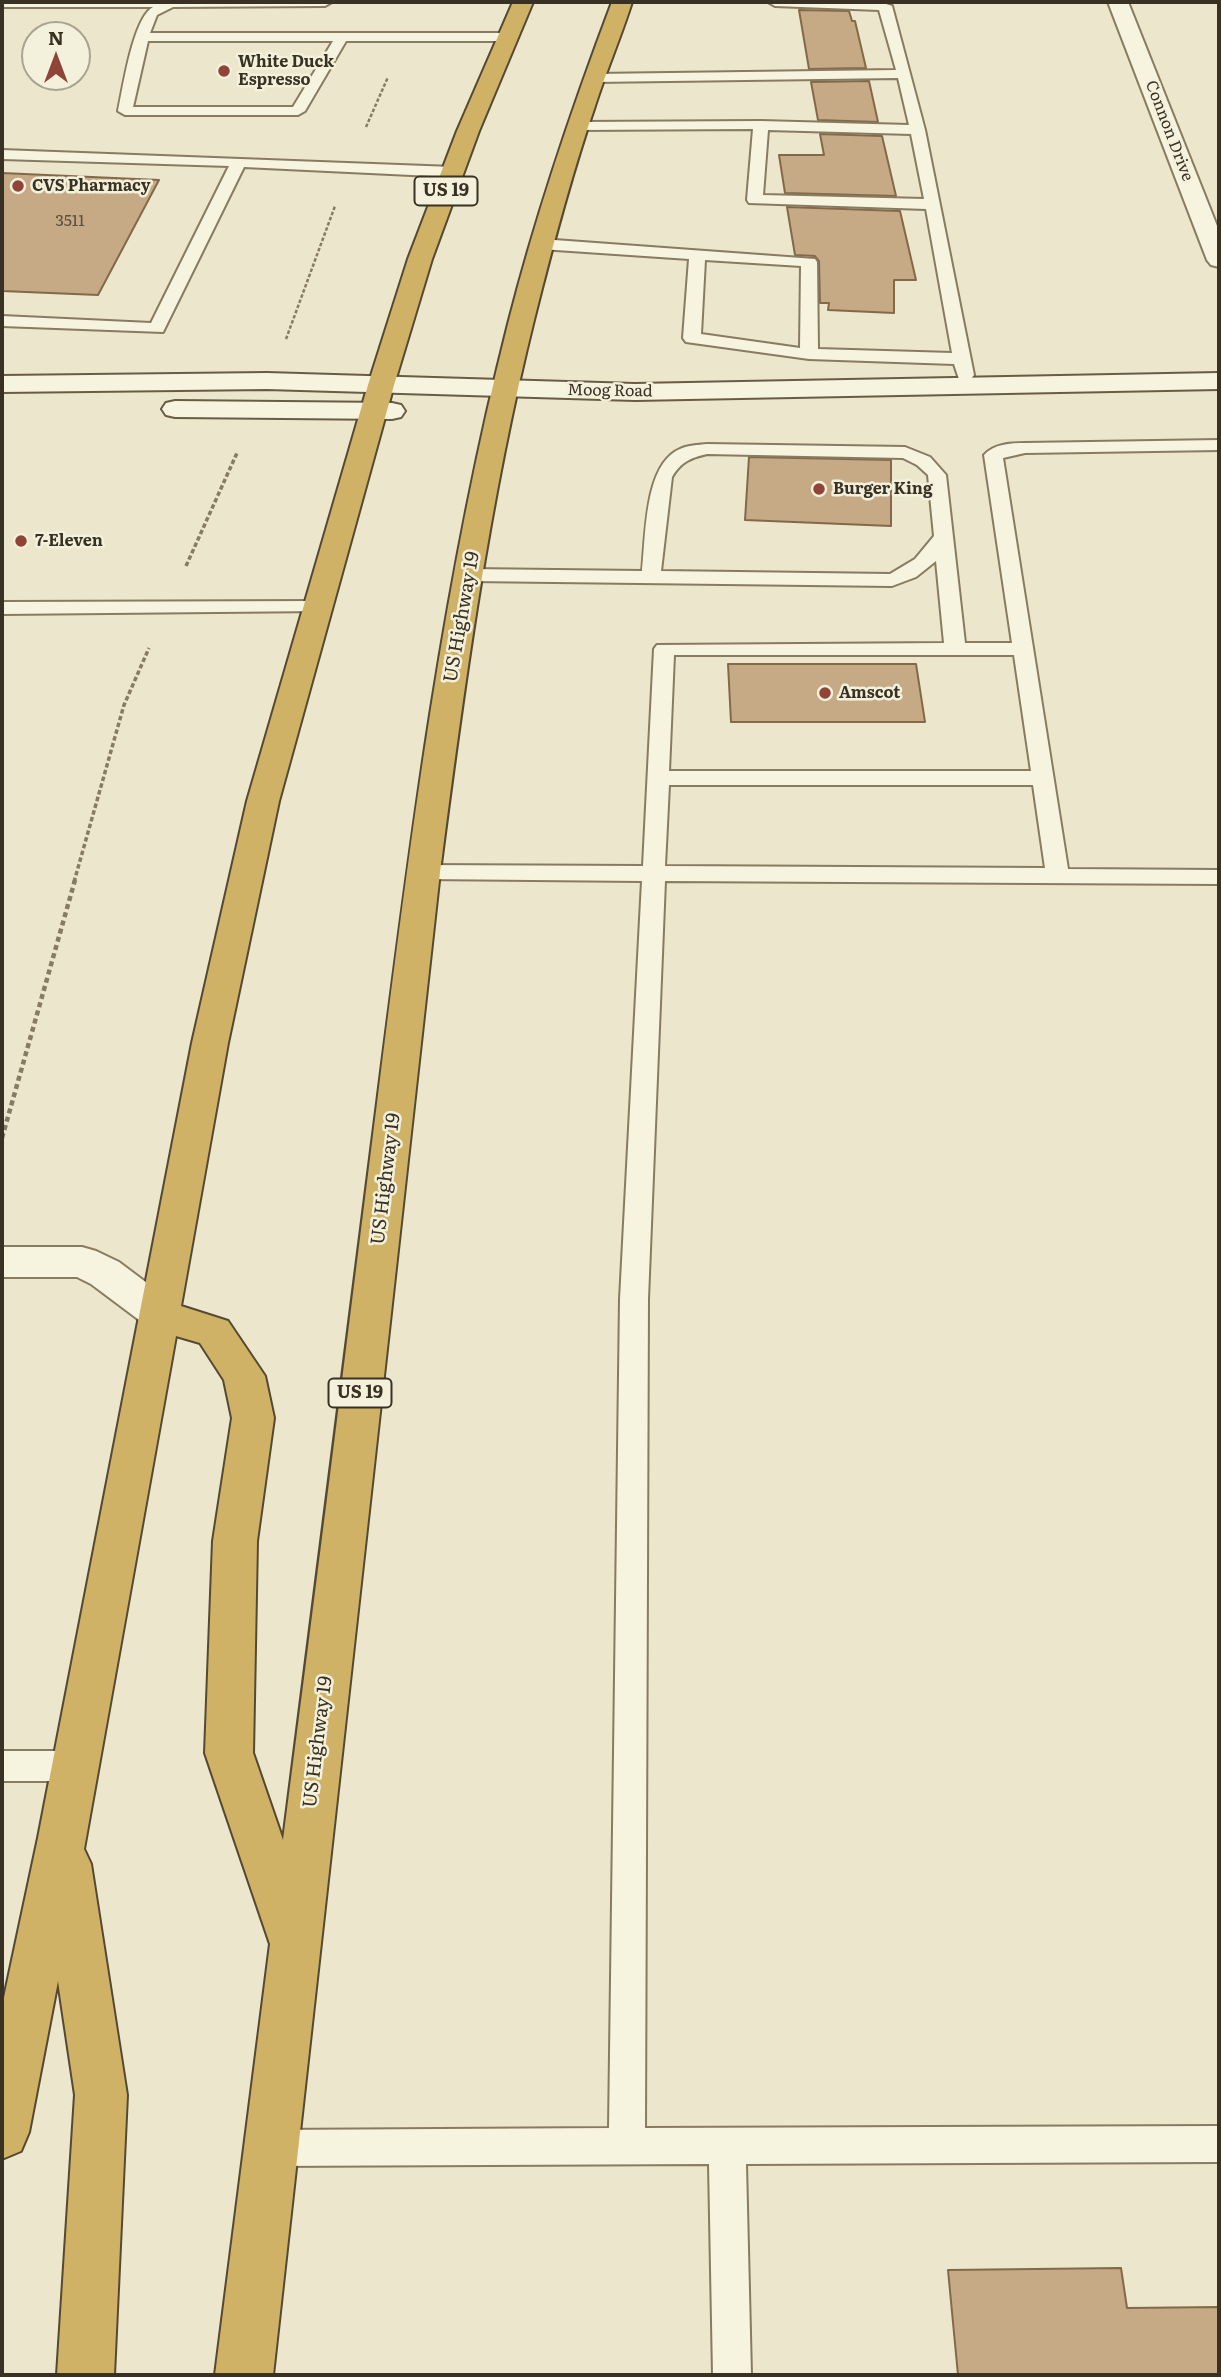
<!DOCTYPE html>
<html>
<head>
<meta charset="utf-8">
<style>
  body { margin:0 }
  #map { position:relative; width:1221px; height:2377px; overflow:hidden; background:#ebe6cc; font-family:Literata,serif }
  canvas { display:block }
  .frame { position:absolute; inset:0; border:4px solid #393123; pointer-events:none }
  .north { position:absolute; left:21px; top:21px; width:70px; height:70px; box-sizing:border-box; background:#f3f0db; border:2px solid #a9a491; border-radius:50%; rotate:0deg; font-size:19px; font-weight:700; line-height:28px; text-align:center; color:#393123 }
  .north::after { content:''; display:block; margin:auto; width:24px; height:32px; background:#904337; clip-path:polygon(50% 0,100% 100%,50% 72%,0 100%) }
</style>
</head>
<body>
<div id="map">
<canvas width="1221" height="2377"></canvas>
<div class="frame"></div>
<div class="north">N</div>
</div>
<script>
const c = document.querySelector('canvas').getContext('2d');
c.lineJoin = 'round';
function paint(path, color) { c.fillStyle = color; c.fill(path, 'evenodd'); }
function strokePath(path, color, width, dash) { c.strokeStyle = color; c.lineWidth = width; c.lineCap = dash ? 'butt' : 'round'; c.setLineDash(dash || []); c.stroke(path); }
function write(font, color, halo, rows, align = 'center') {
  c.font = font + ' Literata,serif'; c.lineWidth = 5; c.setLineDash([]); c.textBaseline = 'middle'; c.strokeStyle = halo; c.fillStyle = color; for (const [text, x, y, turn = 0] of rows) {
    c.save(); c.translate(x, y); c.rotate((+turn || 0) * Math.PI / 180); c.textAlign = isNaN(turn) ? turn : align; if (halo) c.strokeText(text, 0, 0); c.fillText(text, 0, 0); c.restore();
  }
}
const building = new Path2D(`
  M799,10L849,11L852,21H855L866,68L809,69Z
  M869,81L878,122L818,120L811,82Z
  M820,134L882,136L896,196L785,193L779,155H824Z
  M2,173L159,180L98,295L2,291Z
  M787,207L900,211L916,280H894V313L828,310L829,303H820L819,261L815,256L795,255Z
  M749,457L891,460V526L745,520Z
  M728,664H916L925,722H731Z
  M1121,2268L1127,2308L1219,2307V2375H958L948,2270Z`);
paint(building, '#c5aa85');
strokePath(building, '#846949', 2);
const lane = new Path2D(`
  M2,2H332L325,6L173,7L157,15L150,33H507L514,37L507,41H346L305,111L298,115H125L118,111C123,88 133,18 153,7H2ZM148,41H333L293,107H133Z
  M768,2H880L892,6L925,130L974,375L971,379H959L954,364L809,359L686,342L683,338L689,259L541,249L533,244L541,239L815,259L817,262L818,349L952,353L926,209L749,203L747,200L753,129L578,130L571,126L578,122L761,121L909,125L898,78L594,82L587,78L594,74L896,70L879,10L775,6ZM768,130L911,134L924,199L763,195ZM705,260L801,266L800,348L701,334Z
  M2,150L453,167L461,172L453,177L244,167L163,332L2,326V316L151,323L229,166L2,159Z
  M1219,440V450L1025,453L1003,458L1068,869L1219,870V884L665,881L648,1299L645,2128L1219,2126V2162L746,2164L751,2375H713L709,2164L270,2166L257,2161L252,2148L257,2135L270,2130L609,2128L620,1299L642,881L423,879L415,877L412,872L415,867L423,865L643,866L654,649L657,645L944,643L936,561L916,577L892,586L470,581L460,575L470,569L642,571C646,537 644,464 680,449C688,445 698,445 707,444L905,447L930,457L946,475L965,643H1012L984,455C994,444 1010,443 1025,443ZM707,454L903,458L917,465L928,475L934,536L915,559L890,574L661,571L672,477C681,462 690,458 707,454ZM674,655H1014L1031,771H669ZM669,785H1033L1045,868L665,866Z
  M317,601L324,603L327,607L324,611L2,614V602Z
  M2,1751H75L86,1755L91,1766L86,1777L75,1781H2Z`);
const street = new Path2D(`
  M1108,2H1128L1219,231V267L1211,265L1207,260Z
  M2,1247H82L96,1251L119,1262L175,1304L181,1315L175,1326L161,1331L147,1326L91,1284L77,1277H2Z`);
const secondary = new Path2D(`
  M267,373L635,384L1219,373V389L635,400L267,389L2,392V376Z
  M175,401L392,403L401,405L405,411L401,417L392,419L175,417L166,415L162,409L166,403Z`);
const highway = new Path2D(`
  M513,2H533L479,131L432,259L394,385L279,801L228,1043L181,1306L228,1321L265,1376L274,1418L257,1541L253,1753L283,1840C315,1595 346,1349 377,1103C410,842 443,580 508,324C536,214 572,108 612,2H632C621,37 606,71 595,106C571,176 552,248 534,320C489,501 464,687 440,872L273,2375H215L270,1944L205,1753L213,1541L232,1418L224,1380L200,1343L176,1336L84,1849L91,1864L127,2095L114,2375H57L75,2095L58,1981L29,2132L21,2151L2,2159V2007L38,1838L192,1043L247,801L368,385L408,259L457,131Z`);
strokePath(lane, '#877b61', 4);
strokePath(street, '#877b61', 4);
strokePath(secondary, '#695c44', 4);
strokePath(highway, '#554934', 4);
strokePath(new Path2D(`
  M366,127L388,77
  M286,339L335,206`), '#877b61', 2.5, [3.5, 2]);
strokePath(new Path2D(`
  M186,566L237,453
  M74,882L124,705L149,648`), '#877b61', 3.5, [4.5, 2.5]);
strokePath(new Path2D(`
  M2,1138L75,880`), '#877b61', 4.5, [5, 3.5]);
paint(lane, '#f6f3de');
paint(street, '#f6f3de');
paint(secondary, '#f6f3de');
paint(highway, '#d0b266');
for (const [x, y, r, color] of [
  [224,71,7,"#904337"],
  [18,186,7,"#904337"],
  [819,489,7,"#904337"],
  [21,541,7,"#904337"],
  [825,693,7,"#904337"]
]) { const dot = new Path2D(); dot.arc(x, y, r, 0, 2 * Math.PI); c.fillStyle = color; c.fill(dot); strokePath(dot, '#f3f0db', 2.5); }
write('bold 16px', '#393123', '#f3f0db', [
  ["White Duck",238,62],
  ["Espresso",238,80],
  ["CVS Pharmacy",32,186],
  ["Burger King",833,489],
  ["7-Eleven",35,541],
  ["Amscot",839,693]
], 'left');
write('16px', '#393123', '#f3f0db', [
  ["Connon Drive",1169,131,69],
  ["Moog Road",610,391,1]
]);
write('16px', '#5c4f3c', null, [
  ["3511",70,221]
]);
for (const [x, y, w] of [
  [446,191,63],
  [360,1393,63]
]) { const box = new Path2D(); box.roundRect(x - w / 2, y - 14.5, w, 29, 5); c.fillStyle = '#f3f0db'; c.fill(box); strokePath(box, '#393123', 2); }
write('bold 18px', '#393123', null, [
  ["US 19",446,191],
  ["US 19",360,1393]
]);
write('19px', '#393123', '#f3f0db', [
  ["US Highway 19",462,617,-80],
  ["US Highway 19",386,1179,-83],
  ["US Highway 19",318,1742,-83]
]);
</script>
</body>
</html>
